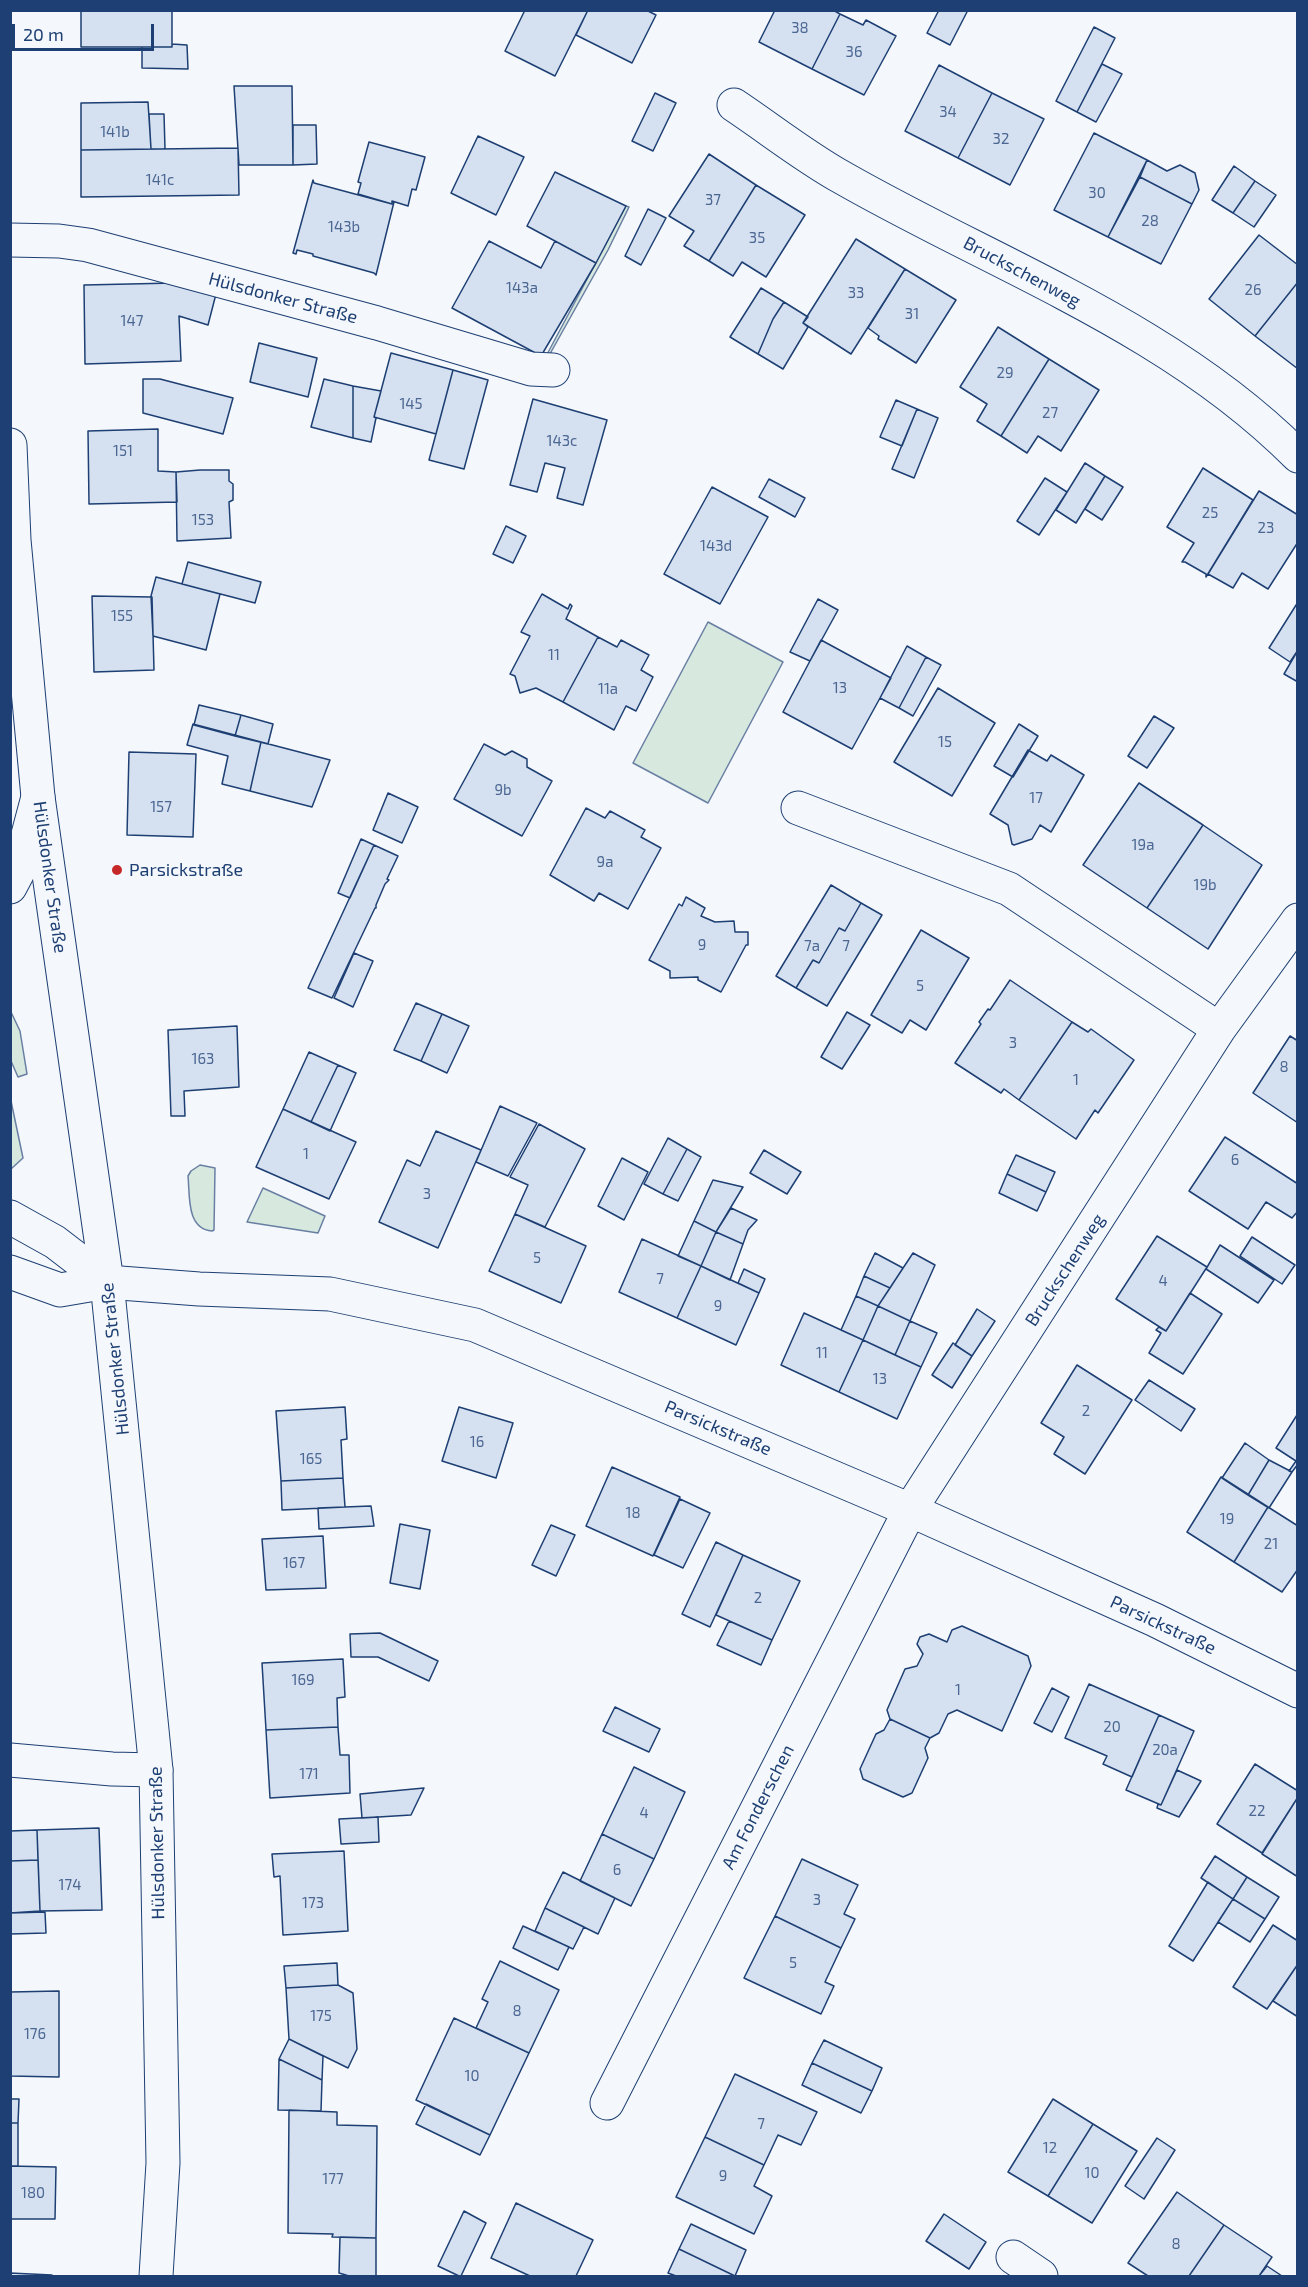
<!DOCTYPE html>
<html>
<head>
<meta charset="utf-8">
<style>
  body { margin:0 }
  #map { position:relative; width:1308px; height:2287px; overflow:hidden; background:#f4f7fb; font-family:"Exo 2",sans-serif }
  canvas { display:block }
  .frame { position:absolute; inset:0; border:12px solid #1d3f73; pointer-events:none }
  .scale { position:absolute; left:12px; top:24px; width:142px; height:27px; box-sizing:border-box; border:3px solid #1d3f73; border-top:0; padding-left:8px; font-size:18px; line-height:21px; white-space:nowrap; color:#1d3f73; -webkit-text-stroke:4px #f4f7fb; paint-order:stroke }
</style>
</head>
<body>
<div id="map">
<canvas width="1308" height="2287"></canvas>
<div class="frame"></div>
<div class="scale">20 m</div>
</div>
<script>
const c = document.querySelector('canvas').getContext('2d');
c.lineJoin = 'round';
function paint(path, color) { c.fillStyle = color; c.fill(path, 'evenodd'); }
function strokePath(path, color, width, dash) { c.strokeStyle = color; c.lineWidth = width; c.lineCap = dash ? 'butt' : 'round'; c.setLineDash(dash || []); c.stroke(path); }
function write(font, color, halo, rows, align = 'center') {
  c.font = font + ' "Exo 2",sans-serif'; c.lineWidth = 4.5; c.setLineDash([]); c.textBaseline = 'middle'; c.strokeStyle = halo; c.fillStyle = color; for (const [text, x, y, turn = 0] of rows) {
    c.save(); c.translate(x, y); c.rotate((+turn || 0) * Math.PI / 180); c.textAlign = isNaN(turn) ? turn : align; if (halo) c.strokeText(text, 0, 0); c.fillText(text, 0, 0); c.restore();
  }
}
const green = new Path2D(`
  M626,206L629,207L608,250L546,361L544,360Z
  M708,622L783,662L708,803L633,763Z
  M11,1012L20,1031L27,1074L18,1077L11,1061Z
  M11,1101L23,1158L11,1169H10Z
  M200,1165L215,1168L214,1230L212,1231C186,1229 190,1195 188,1176L191,1171Z
  M263,1188L325,1216L318,1233L247,1222Z`);
paint(green, '#d7e8df');
strokePath(green, '#687fa3', 1.5);
const building = new Path2D(`
  M81,10H172V47H81Z
  M525,10H588L555,76L505,51Z
  M588,10H646L656,15L632,63L576,35Z
  M775,10H833L840,14L812,69L759,42Z
  M939,10H968L950,45L927,33Z
  M840,14L863,25L866,20L896,36L864,95L812,69Z
  M1094,27L1115,38L1077,112L1056,101Z
  M172,44L187,45L188,69L142,68V47H172Z
  M1102,64L1122,74L1096,122L1077,112Z
  M939,65L992,93L958,158L905,131Z
  M234,86H292L293,165H239Z
  M655,93L676,103L653,151L632,141Z
  M992,93L1044,119L1010,185L958,158Z
  M148,102L151,149L81,150V103Z
  M149,114H164L165,149H151Z
  M293,125H316L317,164L293,165Z
  M1094,133L1147,160L1108,237L1054,210Z
  M478,136L524,157L496,215L451,193Z
  M369,142L425,157L416,190L412,189L408,206L392,201V204L358,194L361,183L358,182Z
  M238,148L239,195L81,197V150Z
  M709,154L756,185L709,261L684,246L694,231L669,216Z
  M1147,160L1167,171L1180,165L1195,173L1199,190L1192,204L1140,177Z
  M1234,166L1255,181L1233,213L1212,200Z
  M555,172L626,206L596,263L527,226Z
  M1140,177L1192,204L1161,264L1108,237Z
  M313,180L314,183L392,204V201L394,202L376,275L374,273L313,256V254L297,250L296,254L293,253Z
  M1255,181L1276,195L1254,227L1233,213Z
  M756,185L805,215L766,277L742,262L733,276L709,261Z
  M648,209L666,218L641,265L625,256Z
  M1259,235L1298,265V282L1255,336L1209,299Z
  M856,239L905,269L851,354L803,323Z
  M489,241L541,268L555,241L596,263L541,356L452,308Z
  M905,269L956,300L916,363L878,339L879,336L868,328Z
  M1298,282V369L1255,336Z
  M174,283L216,294L208,325L179,316L181,361L85,364L84,285Z
  M761,288L784,302L773,319L758,354L730,337Z
  M784,302L808,317L803,323L808,327L783,369L758,354L773,319Z
  M998,327L1049,359L1001,436L977,421L987,404L960,387Z
  M259,343L317,358L308,397L250,382Z
  M391,353L453,370L436,434L374,417Z
  M1049,359L1099,390L1061,451L1038,436L1027,453L1001,436Z
  M453,370L488,380L464,469L429,460Z
  M143,379H160L233,398L223,434L143,413Z
  M324,379L353,386V438L311,427Z
  M353,386L381,391L374,417L376,418L371,442L353,438Z
  M533,399L607,420L583,505L557,498L565,468L545,463L537,492L510,485Z
  M896,400L917,409L902,446L880,437Z
  M917,409L938,418L914,478L892,469Z
  M158,429V471L176,472L177,502L89,504L88,431Z
  M1085,463L1105,476L1076,523L1056,510Z
  M1203,468L1253,500L1206,577V574L1185,562H1182L1194,543L1167,527Z
  M200,470H229V481L233,484V500L229,502L231,538L177,541L176,472Z
  M1105,476L1123,487L1102,520L1085,509Z
  M1045,478L1067,492L1039,535L1017,521Z
  M769,479L805,498L795,517L759,497Z
  M712,487L768,517L720,604L664,574Z
  M1259,491L1298,515V542L1268,589L1242,573L1233,588L1208,574Z
  M506,526L526,536L513,563L493,554Z
  M188,562L261,582L255,603L182,584Z
  M156,577L220,594L206,650L153,636L151,596Z
  M542,594L568,609L570,604L572,606L566,619L598,637L563,702L536,688L520,693L515,676L510,674L530,636L521,632Z
  M92,596L152,597L154,670L94,672Z
  M818,599L838,610L810,661L790,652Z
  M1298,602V650L1290,662L1269,648Z
  M598,637L617,647L621,640L649,655L641,670L653,677L636,711L626,706L614,730L563,702Z
  M821,640L891,678L852,749L783,712Z
  M907,646L926,657L899,708L880,698Z
  M1298,650V682L1284,674Z
  M926,657L941,665L913,716L899,708Z
  M938,688L995,723L952,796L894,762Z
  M199,705L241,715L235,736L194,725Z
  M241,715L273,724L268,744L235,736Z
  M1154,716L1174,728L1147,768L1128,756Z
  M193,724L261,742L250,791L222,784L228,756L187,745Z
  M1019,724L1038,736L1013,777L994,766Z
  M261,742L330,760L312,807L250,791Z
  M484,744L505,755L512,751L527,759V767L552,781L522,836L454,799Z
  M1028,750L1047,761L1051,755L1084,775L1051,832L1040,825L1032,839L1014,845L1012,844L1008,825L990,814Z
  M129,752L196,754L193,837L127,835Z
  M1139,783L1203,825L1147,908L1083,865Z
  M388,793L418,807L402,843L373,830Z
  M586,808L605,818L610,811L645,830L641,837L661,848L628,909L599,893L594,901L550,875Z
  M1203,825L1262,865L1208,949L1147,908Z
  M361,839L374,845L350,898L338,893Z
  M374,845L398,856L387,879L389,880L385,884L376,905V908H375L332,998L308,988Z
  M831,885L861,903L845,931L839,928L819,963L813,960L796,988L776,976Z
  M686,897L705,908L701,916L715,922L734,921L735,932H748V945H746L721,992L698,980V977L670,978V971L649,960L679,904L682,906Z
  M861,903L882,915L827,1006L796,988L813,960L819,963L839,928L845,931Z
  M921,930L969,958L926,1030L910,1020L902,1033L871,1015Z
  M354,953L373,961L353,1007L334,998Z
  M1010,980L1072,1022L1019,1100L1004,1089L1001,1093L955,1063L981,1024L979,1022L988,1009L990,1010Z
  M416,1003L442,1014L421,1061L394,1050Z
  M847,1012L870,1025L842,1069L821,1057Z
  M442,1014L469,1026L447,1073L421,1061Z
  M1072,1022L1088,1032L1091,1029L1134,1060L1098,1113L1095,1110L1076,1139L1019,1100Z
  M237,1026L239,1087L184,1091L185,1116H171L168,1030Z
  M1290,1036L1298,1041V1123L1253,1093Z
  M309,1052L338,1065L311,1122L283,1109Z
  M338,1065L356,1073L330,1131L311,1122Z
  M500,1106L537,1123L508,1176L476,1162Z
  M283,1109L356,1142L329,1199L256,1167Z
  M539,1124L585,1149L545,1227L515,1214L528,1185L510,1177Z
  M436,1131L481,1150L438,1248L379,1222L407,1160L420,1166Z
  M1225,1137L1298,1184V1211L1292,1218L1266,1202L1248,1229L1189,1191Z
  M668,1138L687,1149L663,1194L644,1184Z
  M687,1149L701,1157L678,1201L663,1194Z
  M764,1150L801,1172L787,1194L750,1173Z
  M1016,1155L1055,1172L1046,1192L1007,1174Z
  M622,1158L648,1172L624,1220L598,1206Z
  M1007,1174L1046,1192L1037,1211L999,1193Z
  M713,1180L743,1187L716,1232L694,1221Z
  M731,1208L757,1220L748,1230L743,1244L716,1232Z
  M515,1214L586,1246L561,1303L489,1271Z
  M694,1221L716,1232L701,1266L678,1256Z
  M716,1232L743,1244L730,1280L701,1266Z
  M1157,1236L1207,1267L1166,1331L1116,1299Z
  M1252,1237L1295,1265L1282,1284L1240,1256Z
  M642,1239L701,1266L677,1318L619,1292Z
  M1220,1245L1274,1280L1258,1303L1206,1269Z
  M875,1253L903,1268L890,1288L864,1276Z
  M913,1253L935,1265L910,1321L878,1306Z
  M701,1266L759,1293L736,1345L677,1318Z
  M744,1269L765,1279L759,1293L738,1283Z
  M864,1276L890,1288L878,1306L856,1296Z
  M1190,1293L1222,1314L1183,1374L1149,1353L1161,1333L1156,1330L1159,1327L1166,1331Z
  M856,1296L878,1306L863,1340L841,1330Z
  M878,1306L910,1321L895,1355L863,1340Z
  M977,1309L995,1321L972,1356L955,1345Z
  M804,1313L863,1340L839,1392L781,1365Z
  M910,1321L937,1333L921,1367L895,1355Z
  M863,1340L921,1367L897,1419L839,1392Z
  M953,1343L972,1356L952,1388L932,1375Z
  M1077,1365L1132,1400L1085,1474L1054,1454L1064,1437L1041,1423Z
  M1149,1380L1195,1409L1181,1431L1135,1400Z
  M345,1407L347,1439L341,1440L343,1478L281,1481L276,1411Z
  M459,1407L513,1423L496,1478L442,1461Z
  M1297,1415L1298,1464L1292,1472L1289,1471L1296,1461L1276,1448Z
  M1245,1443L1269,1460L1248,1495L1222,1478Z
  M1269,1460L1292,1472L1269,1508L1248,1495Z
  M612,1467L680,1497L653,1556L586,1526Z
  M1221,1477L1268,1507L1234,1562L1187,1532Z
  M343,1478L345,1507L282,1510L281,1481Z
  M680,1499L710,1513L683,1568L654,1555Z
  M371,1506L374,1526L319,1529L318,1508Z
  M1268,1507L1298,1526V1569L1282,1592L1234,1562Z
  M400,1524L430,1530L420,1589L390,1583Z
  M551,1525L575,1535L556,1576L532,1565Z
  M323,1536L326,1588L266,1590L262,1539Z
  M716,1542L743,1555L710,1627L682,1614Z
  M743,1555L800,1581L772,1640L716,1615Z
  M729,1621L772,1640L761,1665L717,1645Z
  M962,1626L1028,1656L1031,1666L1002,1731L957,1710L948,1714L939,1733L930,1738L890,1719L887,1710L905,1669L917,1666L923,1654L917,1644L920,1637L929,1634L947,1642L952,1630Z
  M380,1633L438,1661L429,1681L378,1657H351L350,1634Z
  M343,1659L345,1697L337,1698L338,1727L266,1730L262,1663Z
  M1089,1684L1159,1715L1132,1777L1103,1764L1107,1756L1065,1738Z
  M1052,1688L1069,1697L1052,1732L1034,1723Z
  M615,1707L660,1729L649,1752L603,1731Z
  M1159,1715L1194,1731L1161,1805L1126,1790Z
  M890,1719L930,1738L925,1748L928,1758L912,1793L903,1797L863,1779L860,1769L876,1734L884,1730Z
  M338,1727L340,1755H349L350,1793L270,1798L266,1730Z
  M1255,1764L1298,1791V1797L1262,1853L1217,1824Z
  M634,1767L685,1792L654,1859L602,1834Z
  M1177,1770L1201,1781L1179,1817L1157,1808L1158,1804L1161,1805Z
  M424,1788L411,1815L362,1818L360,1794Z
  M1298,1797V1877L1262,1854Z
  M378,1817L379,1842L341,1844L339,1819Z
  M99,1828L102,1910L40,1911L37,1830Z
  M37,1830L38,1860L10,1861V1831Z
  M602,1834L654,1859L631,1906L580,1881Z
  M344,1851L348,1931L283,1935L280,1876L274,1877L272,1854Z
  M1215,1856L1247,1877L1233,1899L1201,1878Z
  M802,1859L858,1885L844,1914L855,1919L841,1948L775,1916Z
  M38,1860L40,1911L10,1913V1861Z
  M563,1872L615,1898L598,1934L545,1908Z
  M1247,1877L1279,1897L1265,1919L1233,1899Z
  M1208,1882L1233,1899L1193,1961L1169,1946Z
  M1233,1899L1265,1919L1250,1942L1218,1922Z
  M545,1908L584,1927L573,1949L535,1931Z
  M45,1912L46,1933L10,1934V1913Z
  M775,1916L841,1948L825,1982L834,1986L821,2014L744,1978Z
  M1273,1925L1298,1941V1964L1267,2009L1233,1987Z
  M523,1926L569,1947L558,1970L513,1948Z
  M500,1961L559,1990L529,2053L476,2028L488,2002L482,1999Z
  M337,1963L338,1985L286,1988L284,1966Z
  M1298,1964V2017L1273,2001Z
  M338,1985L353,1993L357,2049L348,2068L289,2039L286,1988Z
  M59,1991V2077L10,2076V1992Z
  M454,2018L529,2053L490,2135L416,2100Z
  M289,2039L323,2056L322,2080L279,2059Z
  M824,2040L882,2068L872,2091L812,2063Z
  M279,2059L322,2080L321,2111L278,2110Z
  M812,2063L872,2091L861,2113L802,2085Z
  M735,2074L817,2112L801,2145L778,2135L764,2165L705,2137Z
  M10,2099H19L18,2123H10Z
  M1053,2099L1093,2124L1048,2196L1008,2172Z
  M426,2104L490,2135L480,2155L416,2124Z
  M289,2110L337,2112V2125L377,2126L376,2238L332,2237L333,2234L288,2233Z
  M10,2123H18V2166H10Z
  M1093,2124L1137,2151L1092,2223L1048,2196Z
  M705,2137L764,2165L754,2186L772,2196L754,2234L676,2197Z
  M1157,2138L1175,2150L1144,2199L1125,2186Z
  M10,2166L56,2167L55,2219H10Z
  M1177,2192L1224,2225L1189,2276H1148L1128,2263Z
  M516,2203L593,2240L576,2276H530L491,2258Z
  M464,2211L486,2223L461,2276H459L438,2266Z
  M944,2214L986,2242L969,2269L926,2241Z
  M691,2224L746,2250L735,2276L679,2249Z
  M1224,2225L1272,2257L1259,2276H1189Z
  M340,2237L376,2238V2276H349L339,2273Z
  M679,2249L735,2276H736H676L668,2273Z
  M1267,2266L1282,2276H1259Z
  M10,2273L52,2275V2276H10Z`);
paint(building, '#d5e0f0');
strokePath(building, '#1d3f73', 1.5);
const minor = new Path2D(`
  M734,105C770,129 805,157 843,178C997,266 1171,328 1298,456
  M10,240L59,241L88,245L377,323L531,369L553,370
  M798,808L1009,889L1219,1029
  M10,887L18,872L38,797
  M10,1217L55,1242L107,1282
  M10,1272L60,1290L107,1282L199,1289L330,1294L475,1325L910,1510L1155,1620L1298,1691
  M10,1760L112,1769L156,1770
  M607,2103L910,1510L1219,1029L1298,920
  M1013,2257L1041,2276`);
const tertiary = new Path2D(`
  M10,445L14,540L38,797L107,1282L156,1770L163,2163L156,2276`);
strokePath(minor, '#1d3f73', 35);
strokePath(tertiary, '#1d3f73', 35);
strokePath(minor, '#f4f7fb', 33);
strokePath(tertiary, '#f4f7fb', 33);
for (const [x, y, r, color] of [
  [117,870,6,"#c62828"]
]) { const dot = new Path2D(); dot.arc(x, y, r, 0, 2 * Math.PI); c.fillStyle = color; c.fill(dot); strokePath(dot, '#f4f7fb', 2); }
write('15px', '#4b6792', null, [
  ["38",800,28],
  ["36",854,52],
  ["34",948,112],
  ["141b",115,132],
  ["32",1001,139],
  ["141c",160,180],
  ["30",1097,193],
  ["37",713,200],
  ["28",1150,221],
  ["143b",344,227],
  ["35",757,238],
  ["143a",522,288],
  ["26",1253,290],
  ["33",856,293],
  ["31",912,314],
  ["147",132,321],
  ["29",1005,373],
  ["145",411,404],
  ["27",1050,413],
  ["143c",562,441],
  ["151",123,451],
  ["25",1210,513],
  ["153",203,520],
  ["23",1266,528],
  ["143d",716,546],
  ["155",122,616],
  ["11",554,655],
  ["13",840,688],
  ["11a",608,689],
  ["15",945,742],
  ["9b",503,790],
  ["17",1036,798],
  ["157",161,807],
  ["19a",1143,845],
  ["9a",605,862],
  ["19b",1205,885],
  ["9",702,945],
  ["7a",812,946],
  ["7",846,946],
  ["5",920,986],
  ["3",1013,1043],
  ["163",203,1059],
  ["8",1284,1067],
  ["1",1076,1080],
  ["1",306,1154],
  ["6",1235,1160],
  ["3",427,1194],
  ["5",537,1258],
  ["7",660,1279],
  ["4",1163,1281],
  ["9",718,1306],
  ["11",822,1353],
  ["13",880,1379],
  ["2",1086,1411],
  ["16",477,1442],
  ["165",311,1459],
  ["18",633,1513],
  ["19",1227,1519],
  ["21",1271,1544],
  ["167",294,1563],
  ["2",758,1598],
  ["169",303,1680],
  ["1",958,1690],
  ["20",1112,1727],
  ["20a",1165,1750],
  ["171",309,1774],
  ["22",1257,1811],
  ["4",644,1813],
  ["6",617,1870],
  ["174",70,1885],
  ["3",817,1900],
  ["173",313,1903],
  ["5",793,1963],
  ["8",517,2011],
  ["175",321,2016],
  ["176",35,2034],
  ["10",472,2076],
  ["7",761,2124],
  ["12",1050,2148],
  ["10",1092,2173],
  ["9",723,2176],
  ["177",333,2179],
  ["180",33,2193],
  ["8",1176,2244]
]);
write('18px', '#1d3f73', '#f4f7fb', [
  ["Bruckschenweg",1022,272,28],
  ["Hülsdonker Straße",283,298,15],
  ["Hülsdonker Straße",50,877,82],
  ["Bruckschenweg",1065,1270,-57],
  ["Hülsdonker Straße",115,1359,-96],
  ["Parsickstraße",718,1428,23],
  ["Parsickstraße",1163,1625,25],
  ["Am Fonderschen",758,1807,-63],
  ["Hülsdonker Straße",157,1843,-91]
]);
write('18px', '#1d3f73', '#f4f7fb', [
  ["Parsickstraße",129,870]
], 'left');
</script>
</body>
</html>
